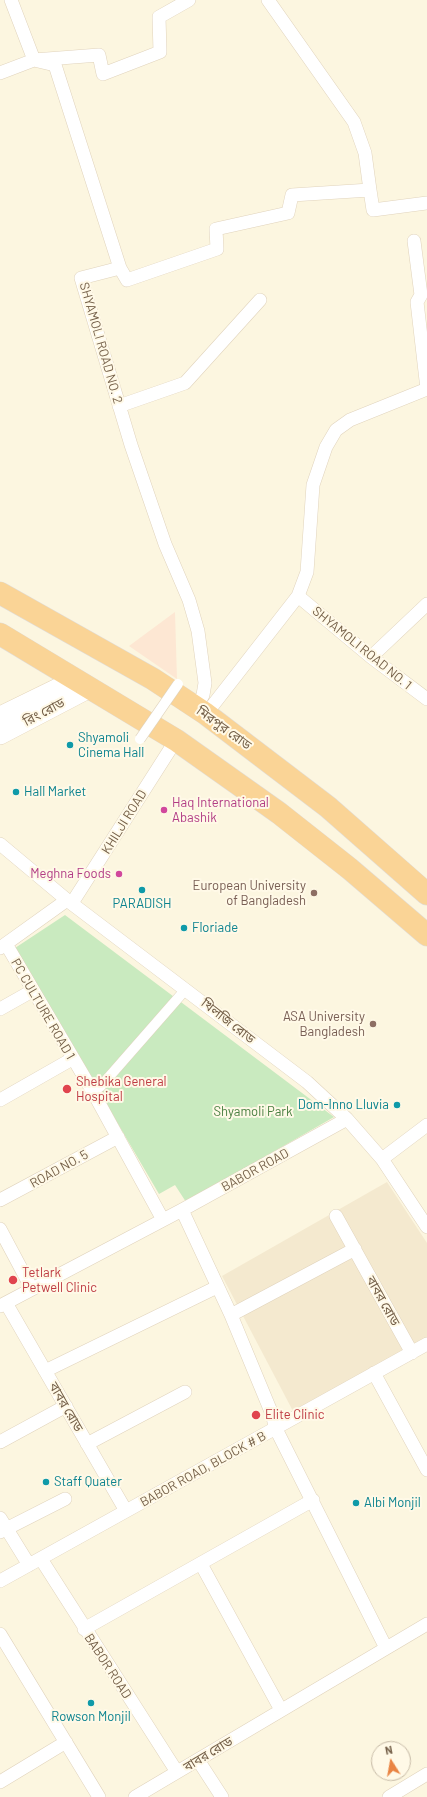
<!DOCTYPE html>
<html>
<head>
<meta charset="utf-8">
<style>
  body { margin:0 }
  #map { position:relative; width:427px; height:1797px; overflow:hidden; background:#fcf6e0; font-family:Barlow,sans-serif }
  canvas { display:block }
  .north { position:absolute; left:371px; top:1741px; width:40px; height:40px; box-sizing:border-box; background:#fff9e7; border:1px solid #c7bba7; border-radius:50%; rotate:349deg; font-size:11px; font-weight:700; line-height:16px; text-align:center; color:#735e47 }
  .north::after { content:''; display:block; margin:auto; width:14px; height:18px; background:#e98443; clip-path:polygon(50% 0,100% 100%,50% 72%,0 100%) }
</style>
</head>
<body>
<div id="map">
<canvas width="427" height="1797"></canvas>
<div class="north">N</div>
</div>
<script>
const c = document.querySelector('canvas').getContext('2d');
c.lineJoin = 'round';
function paint(path, color) { c.fillStyle = color; c.fill(path, 'evenodd'); }
function strokePath(path, color, width, dash) { c.strokeStyle = color; c.lineWidth = width; c.lineCap = dash ? 'butt' : 'round'; c.setLineDash(dash || []); c.stroke(path); }
function write(font, color, halo, rows, align = 'center') {
  c.font = font + ' Barlow,"Noto Sans Bengali",sans-serif'; c.lineWidth = 4; c.setLineDash([]); c.textBaseline = 'middle'; c.strokeStyle = halo; c.fillStyle = color; for (const [text, x, y, turn = 0] of rows) {
    c.save(); c.translate(x, y); c.rotate((+turn || 0) * Math.PI / 180); c.textAlign = isNaN(turn) ? turn : align; if (halo) c.strokeText(text, 0, 0); c.fillText(text, 0, 0); c.restore();
  }
}
paint(new Path2D(`
  M387,1182L427,1243V1340L294,1413L222,1276Z`), '#f4e9cf');
paint(new Path2D(`
  M175,612L177,679L129,646Z`), '#fde7d3');
paint(new Path2D(`
  M65,915L334,1117L186,1202L175,1185L159,1194L15,948Z`), '#c9eabf');
const pedestrian = new Path2D(`
  M93,1092L101,1086L186,989`);
const minor = new Path2D(`
  M11,0L34,60L55,65L120,268L81,278L131,445L165,544L189,600L198,631L205,683L203,695L196,708
  M268,0L354,122L365,153L370,190
  M0,73L34,60L99,55L103,74L160,52L159,17L189,0
  M414,241L421,295L417,302L427,389
  M120,268L127,280L217,249L216,229L288,213L292,195L370,190L373,210L427,203
  M427,389L350,420L336,430L326,447L313,485L307,572L298,596L371,657L427,699
  M119,406L185,383L260,300
  M371,657L427,604
  M206,714L298,596
  M0,844L67,900L307,1082L347,1119L382,1159L427,1227
  M72,903L176,740
  M6,944L93,1092L163,1220
  M0,948L67,900
  M0,1009L32,991
  M0,1100L72,1059
  M382,1159L427,1125
  M0,1200L118,1137
  M182,1210L231,1315L272,1414L276,1429L386,1648
  M336,1216L412,1353
  M0,1229L32,1289
  M6,1303L126,1511
  M0,1306L182,1210L347,1119
  M231,1315L355,1249
  M45,1371L217,1287
  M374,1373L427,1470
  M0,1442L66,1406
  M87,1444L185,1392
  M0,1518L29,1565
  M0,1532L65,1499
  M41,1559L177,1772
  M201,1564L281,1710
  M0,1581L427,1344
  M84,1629L313,1500
  M0,1634L99,1797
  M198,1760L222,1797
  M0,1782L66,1742
  M135,1797L427,1624
  M389,1797L427,1774`);
const secondary = new Path2D(`
  M0,716L74,680
  M0,735L88,689`);
const trunk = new Path2D(`
  M0,593L153,679L206,714L328,807L427,894
  M0,634L176,740L279,813L350,869L427,935`);
strokePath(pedestrian, '#e0d3bc', 11);
strokePath(minor, '#e0d3bc', 14);
strokePath(secondary, '#e3d3b7', 20);
strokePath(trunk, '#e0dcd7', 23);
strokePath(pedestrian, '#fff', 10);
strokePath(minor, '#fff', 13);
strokePath(secondary, '#fff', 19);
strokePath(trunk, '#fad496', 22);
const pedestrianBridge = new Path2D(`
  M140,739L178,684`);
strokePath(pedestrianBridge, '#e0d3bc', 11, []);
strokePath(pedestrianBridge, '#fff', 10);
for (const [x, y, r, color] of [
  [70,745,4,"#0f9aa8"],
  [16,792,4,"#0f9aa8"],
  [164,810,4,"#d1479c"],
  [119,874,4,"#d1479c"],
  [142,890,4,"#0f9aa8"],
  [314,893,4,"#8d6e63"],
  [184,928,4,"#0f9aa8"],
  [373,1024,4,"#8d6e63"],
  [67,1089,5,"#e0444e"],
  [397,1105,4,"#0f9aa8"],
  [13,1280,5,"#e0444e"],
  [256,1415,5,"#e0444e"],
  [46,1482,4,"#0f9aa8"],
  [356,1503,4,"#0f9aa8"],
  [91,1703,4,"#0f9aa8"]
]) { const dot = new Path2D(); dot.arc(x, y, r, 0, 2 * Math.PI); c.fillStyle = color; c.fill(dot); strokePath(dot, '#fff9e7', 1.5); }
write('13px', '#735e47', '#fff9e7', [
  ["SHYAMOLI ROAD NO. 2",101,343,74],
  ["SHYAMOLI ROAD NO. 1",362,648,39],
  ["রিং রোড",44,712,-28],
  ["মিরপুর রোড",224,728,36],
  ["KHILJI ROAD",124,822,-58],
  ["PC CULTURE ROAD 1",43,1009,60],
  ["খিলজি রোড",228,1021,38],
  ["ROAD NO. 5",59,1169,-29],
  ["BABOR ROAD",255,1170,-29],
  ["বাবর রোড",383,1301,61],
  ["বাবর রোড",66,1407,60],
  ["BABOR ROAD, BLOCK # B",203,1469,-29],
  ["BABOR ROAD",108,1666,57],
  ["বাবর রোড",208,1754,-31]
]);
write('13px', '#0d838f', '#fff9e7', [
  ["Shyamoli",78,738],
  ["Cinema Hall",78,753],
  ["Hall Market",24,792],
  ["PARADISH",142,904,"center"],
  ["Floriade",192,928],
  ["Dom-Inno Lluvia",389,1105,"right"],
  ["Staff Quater",54,1482],
  ["Albi Monjil",364,1503],
  ["Rowson Monjil",91,1717,"center"]
], 'left');
write('13px', '#b23c85', '#fff9e7', [
  ["Haq International",172,803],
  ["Abashik",172,818],
  ["Meghna Foods",111,874,"right"]
], 'left');
write('13px', '#785e54', '#fff9e7', [
  ["European University",306,886],
  ["of Bangladesh",306,901],
  ["ASA University",365,1017],
  ["Bangladesh",365,1032]
], 'right');
write('13px', '#be3a42', '#fff9e7', [
  ["Shebika General",76,1082],
  ["Hospital",76,1097],
  ["Tetlark",22,1273],
  ["Petwell Clinic",22,1288],
  ["Elite Clinic",265,1415]
], 'left');
write('13px', '#4a7f41', '#fff9e7', [
  ["Shyamoli Park",253,1112]
]);
</script>
</body>
</html>
